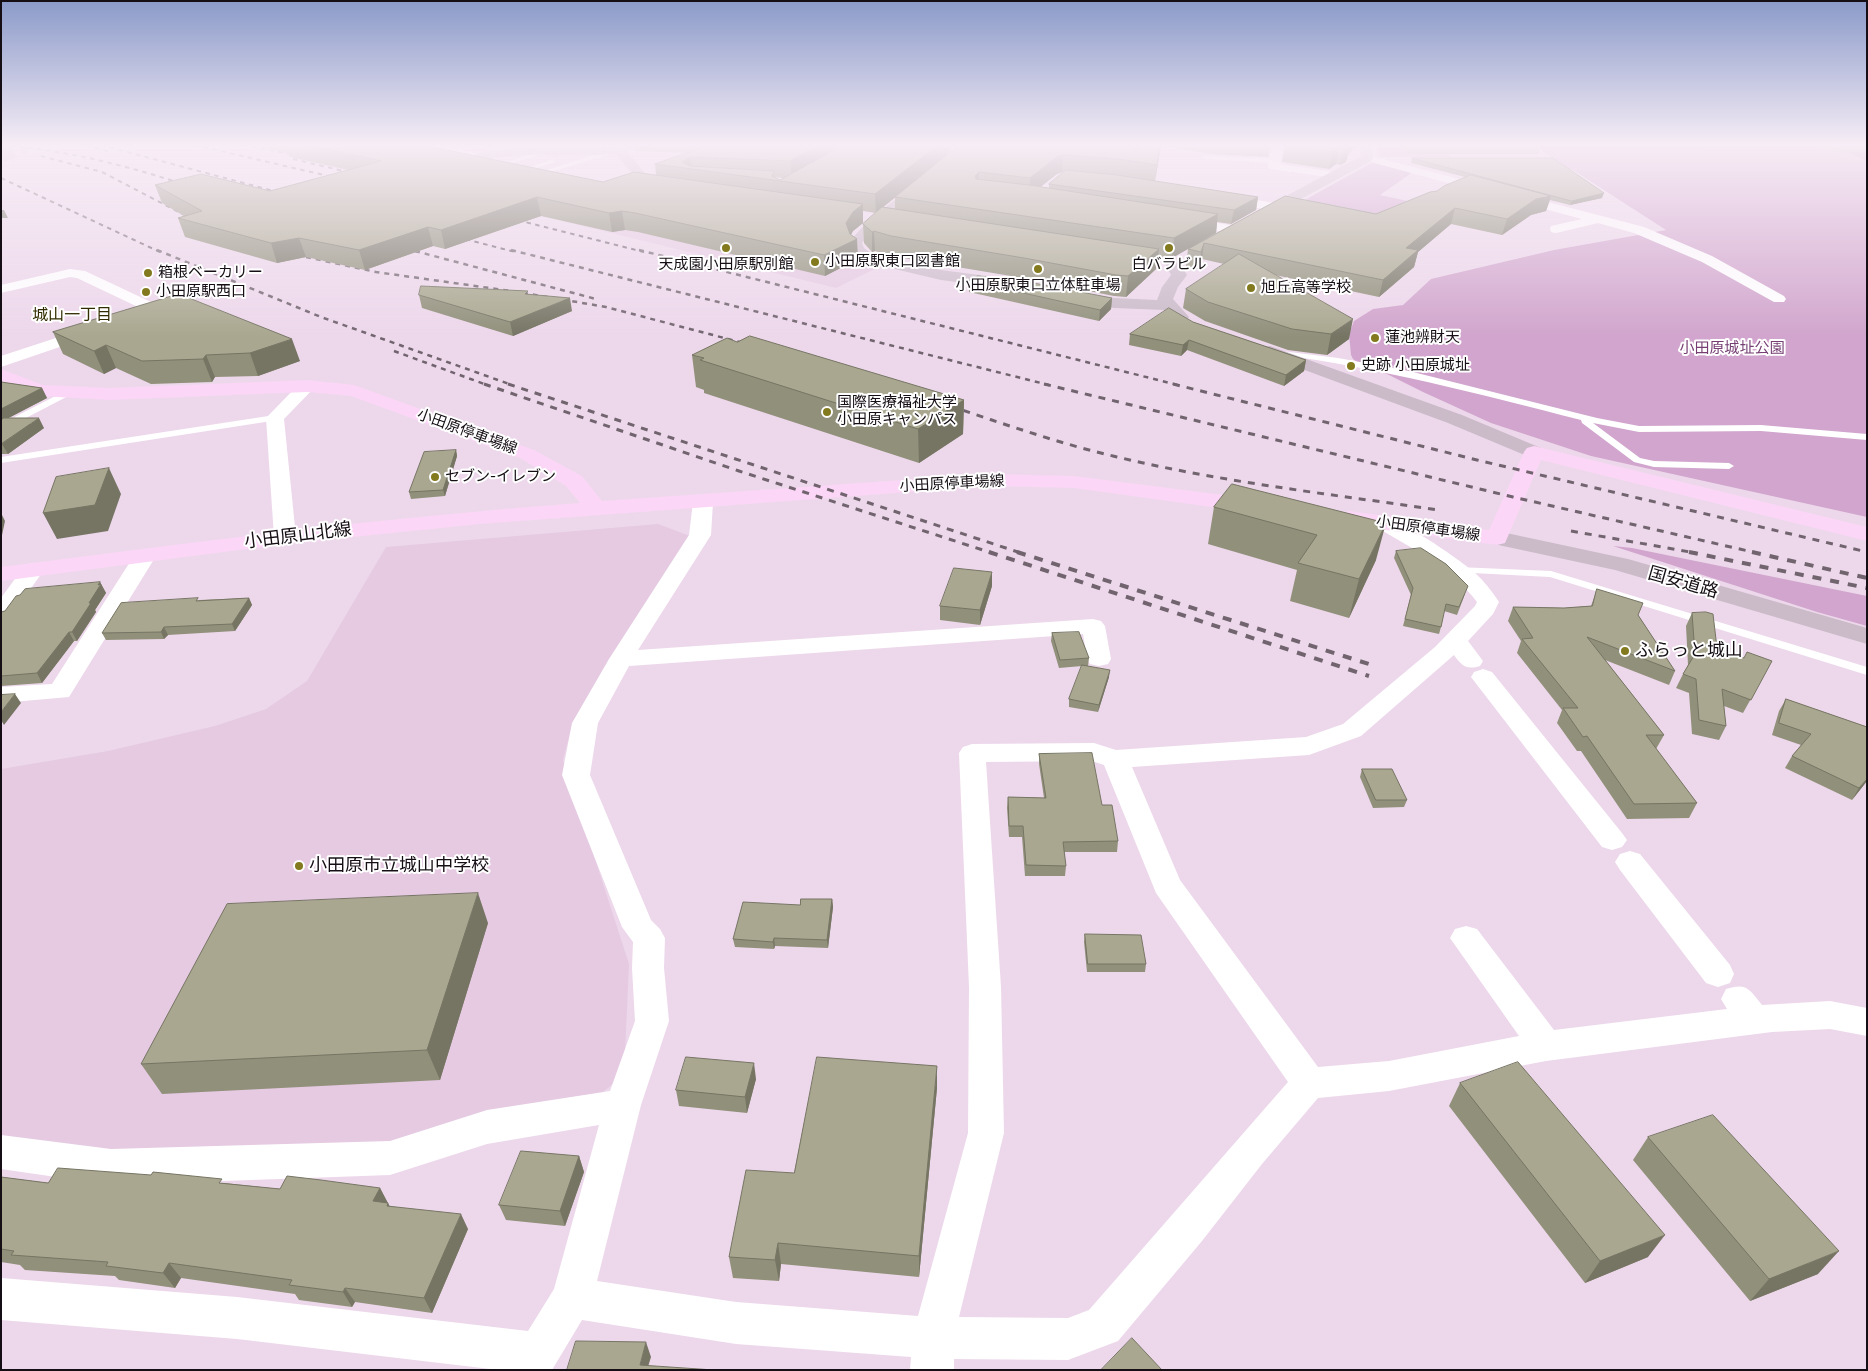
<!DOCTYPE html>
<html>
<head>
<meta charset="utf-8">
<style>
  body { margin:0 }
  #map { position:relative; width:1868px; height:1371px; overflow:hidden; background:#edd8eb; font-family:"Fira Sans",sans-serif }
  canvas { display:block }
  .frame { position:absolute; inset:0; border:2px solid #150e14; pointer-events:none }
</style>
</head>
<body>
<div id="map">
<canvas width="1868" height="1371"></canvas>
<div class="frame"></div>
</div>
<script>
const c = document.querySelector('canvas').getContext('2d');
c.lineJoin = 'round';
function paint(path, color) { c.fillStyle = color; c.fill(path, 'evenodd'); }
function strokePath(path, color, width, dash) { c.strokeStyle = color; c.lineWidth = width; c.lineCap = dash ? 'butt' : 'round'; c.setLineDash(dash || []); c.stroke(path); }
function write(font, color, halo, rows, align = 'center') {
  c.font = font + ' "Fira Sans","Noto Sans JP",sans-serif'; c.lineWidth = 4; c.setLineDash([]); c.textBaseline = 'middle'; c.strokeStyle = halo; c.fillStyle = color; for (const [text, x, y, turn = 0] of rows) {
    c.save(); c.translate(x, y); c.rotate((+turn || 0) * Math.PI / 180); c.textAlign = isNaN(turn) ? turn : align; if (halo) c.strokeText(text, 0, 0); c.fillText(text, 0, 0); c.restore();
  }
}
paint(new Path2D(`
  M641,192L845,239L852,256L881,266L836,288L562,221Z
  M658,524L690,536L573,722L563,760L629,964L624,1075L588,1104L361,1152L52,1155L1,1144V769L108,751L215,726L266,709L307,681L386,547Z`), '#e5cae2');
paint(new Path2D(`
  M1377,145L1415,148L1438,145L1452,157H1380Z
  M1535,145H1867V517L1591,456L1491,423L1423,392L1383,372L1367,369L1353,359L1351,355L1349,334L1354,321L1373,309L1403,305L1431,279L1554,250L1666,230L1576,172L1556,162Z
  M1373,162L1413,172L1380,195L1417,203L1387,224L1294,206Z
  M1613,546L1632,548L1867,596V626L1817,612Z`), '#d1a5cd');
paint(new Path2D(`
  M1534,145H1867V161L1838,148L1539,149Z`), '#9e739a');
strokePath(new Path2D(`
  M2,156L26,146`), '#cdbacb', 13, [13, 7]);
paint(new Path2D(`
  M466,145H475L451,153L448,151Z
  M548,148L550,151L507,165L502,164Z
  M616,150L618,153L603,156L544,174L541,172L600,153Z
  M1203,156L1275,159L1278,161L1275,163L1205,159Z
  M553,159L555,162L527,171L524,169Z
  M1273,350L1338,358L1409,371L1597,418L1639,426L1761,425L1867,434V440L1761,431L1639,432L1593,423L1640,458L1654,461L1729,463L1734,466L1729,469L1654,467L1634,462L1582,423L1581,420C1480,394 1380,368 1276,354H1273Z
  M69,389L73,392L72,394L1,431V424Z
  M275,415L279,418L278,420L1,463V457Z
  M1457,567L1551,571L1867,667V675L1550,577L1453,572L1452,570L1453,568Z`), '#fff');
paint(new Path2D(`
  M413,145H436L480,154L486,157L480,160L418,148Z
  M1273,145H1283L1280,164L1335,172L1341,175L1335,178L1270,169L1268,167Z
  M1367,155L1644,227L1712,256L1784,296L1786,299L1784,302H1774L1702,262L1634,233L1598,223L1556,233L1551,232L1550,229L1551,226L1582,219L1363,160L1361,158L1363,156Z
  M1224,195L1275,203L1281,207L1275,211L1220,202L1218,199Z
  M1183,217L1235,226L1241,230L1235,234L1179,224L1177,221Z
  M70,269L85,271L151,302L153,305C152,315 145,317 136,321L1,367V356L126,315L138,309V307L77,278L70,277L1,293V285Z
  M307,381L313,382L316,386L284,419L296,537L292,541L285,543L278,541L274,537L266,418L301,382Z
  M703,496L710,498L713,502L711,535L638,650L1093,619L1101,621L1105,626L1111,659L1108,664L1099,666L1090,664L1087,659L1083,634L629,666L598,723L590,775L651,920L660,929L665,938L664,968L669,1021L641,1105L597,1281L736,1302L918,1316L968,1133L969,987L959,753L963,747L972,744L1094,743L1116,750L1306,737L1343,724L1435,647L1475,606L1477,602C1452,568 1411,548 1376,527L1373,523L1376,519C1376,519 1383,517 1383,517C1398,517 1462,561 1475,573C1484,581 1492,591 1499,602L1493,614L1468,641L1483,661L1480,666C1466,670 1462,666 1454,655L1361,736L1309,755L1132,767L1180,880L1318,1067L1389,1061L1519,1036L1450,938L1455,929L1466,926L1477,929L1554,1030L1727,1009L1721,999L1726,989C1747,982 1750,990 1762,1005L1830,1001L1867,1008V1036L1830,1029L1772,1032L1546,1061L1389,1091L1318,1098L1262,1164L1202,1241L1118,1341L1068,1360L954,1359V1370H910L911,1357L736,1344L582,1320L552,1370H499L237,1339L1,1320V1278L237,1297L528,1331L554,1289L599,1125L487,1144L390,1175L111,1185L1,1169V1135L111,1149L390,1141L487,1110L610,1091L635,1021L632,968L633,942L622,927L562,775L572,723L609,659L689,535L693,502L696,498ZM1092,761L1104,765L1156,893L1288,1082L1089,1310L1068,1318L959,1317L1004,1133L1001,987L986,762Z
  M145,550L153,551L156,556L69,697L1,703V687L52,684L137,551Z
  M33,563L41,565L44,570L9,619L1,621V598L25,565Z
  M1483,669L1492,672L1622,833L1627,840L1622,847L1612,850L1602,847L1471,677L1474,672Z
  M1630,851L1640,854L1730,965L1734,974L1730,983L1718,987L1706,983L1620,870L1615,862L1620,854Z`), '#fff');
paint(new Path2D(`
  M21,145H33L26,150L22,149Z
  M644,145L642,147L627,151L648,177L630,188L624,184L634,176L616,154C570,158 525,150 480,161L474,157L476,154C512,145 546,148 582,148C603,148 623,145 644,145Z
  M957,145H970L943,173L876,227L862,243L864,248L875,256L890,259L941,270L1010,279L1016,281L1018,284L1016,287L1010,289L941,280L865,262L853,253L848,243L867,222L934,168Z
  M1360,145H1372L1373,158L1371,161L1266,218L1261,219L1254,215L1256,212L1361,156Z
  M1,152L6,153L8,156L6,159L1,160Z
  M1174,260L1179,262L1187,275L1178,287L1173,299L1189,317L1187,321H1175L1164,310L1114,308L1074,301L1068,299L1066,296L1068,293L1074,291L1114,298L1157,300L1162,287L1171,275L1166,265L1169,262Z
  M1270,346L1462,415L1541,448L1544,452L1541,456L1534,458L1527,456L1448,423L1264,355L1261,351L1264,347Z
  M1497,531L1628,559L1867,628V644L1615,570L1489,543L1485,538L1489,533Z`), '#cbbbc9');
paint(new Path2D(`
  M1,369L43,385L110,388L307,380L354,385L534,450L582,476L602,501L989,474L1074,476L1255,499L1263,501L1266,506L1263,511L1255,513L1074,488L989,486L480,524L285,544L1,581V567C194,542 386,517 580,503L566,486L520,458L351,396L307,392L110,400L40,396L1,381Z
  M1534,446L1867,527V541L1541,460L1505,543L1497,545L1349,525L1341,523L1338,518L1341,513L1349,511L1489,530L1524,452L1527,448Z`), '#fbd6f7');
strokePath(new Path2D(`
  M1,145C65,150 125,165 186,185
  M86,145L108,151
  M101,145L285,194
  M195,145L341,179
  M243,145L302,156
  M41,156L102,172L196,221
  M293,159L356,174
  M1,178L160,252
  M509,218L644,252
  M457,237L515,252
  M415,251L418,252`), '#71646f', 2, [4.5, 4.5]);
strokePath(new Path2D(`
  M157,250L321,317L512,385
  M511,250L1049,385
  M639,250L1178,385
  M415,251L596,299
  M306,257L376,272L518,292L606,307L751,345
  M394,351L487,385`), '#71646f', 2.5, [5, 5]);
strokePath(new Path2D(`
  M484,384L739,471L992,553
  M508,384L1021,553
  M1044,384L1513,497L1757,553
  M1173,384L1477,460L1867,552
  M950,406C1004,424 1058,443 1113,456C1220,482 1330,494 1439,510
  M1571,531L1696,553`), '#71646f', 3, [7, 7]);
strokePath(new Path2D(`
  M989,552L1369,676
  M1017,552L1375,666
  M1689,552L1867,588
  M1752,552L1867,578`), '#71646f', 4, [9, 9]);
paint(new Path2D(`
  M252,145H426V147L603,182L656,175L655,164L689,153L635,151L634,145H954L944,158L883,207L895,209V197L954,149L958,145H1271L1268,157L1212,154L1161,146L1155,181L1258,197L1256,210L1231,224L1217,222L1216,233L1172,258L1158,256L1156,269L1126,297L1114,296L1023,278L891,256L875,251L872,252L864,243L863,224L876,213L863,211V223L853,231L851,235L858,259L825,276L638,232L625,230L612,232L541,216L445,249L433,246L365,270L306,257L277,263L185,237L178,218L184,216L162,203L155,185L270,191L348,170L290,157L288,153ZM1062,172H1064L1049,184V188L1040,187L1057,174ZM775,177L781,178H783L780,180Z
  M476,145H567L507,147L476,146Z
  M1285,145L1358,147L1354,148L1348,155L1346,162L1340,165L1336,164L1329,169L1282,162Z
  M1398,145H1541L1539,154H1408Z
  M1813,145H1867V152L1826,151Z
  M1412,158L1602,198L1570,205L1550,200L1546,211L1531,215L1502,235L1451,224L1418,252L1414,267L1379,297L1275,275L1349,339L1327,355L1288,350L1205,321L1183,308L1186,289L1224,264L1202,259L1199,269L1186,266L1188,249L1285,196L1376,214L1437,191L1465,177L1411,163Z
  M969,281L1112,298L1111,309L1099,321L969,292Z
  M179,294L300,361L258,376L215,377L212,382L151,384L116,368L104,374L63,354L53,332Z
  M419,295L572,311L513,336L422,308Z
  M1193,322L1306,360L1304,371L1284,386L1187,350L1181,356L1129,345L1130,334Z
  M737,342L964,400L963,434L919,463L704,393V390L696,387L692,355Z
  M1,382L42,388L47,398L8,418L44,428L8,454H1Z
  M456,450L457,456L445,496L411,499L409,492Z
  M1232,484L1376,560L1349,618L1290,601L1297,570L1208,544L1214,507Z
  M1396,551L1465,594L1457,615L1444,611L1441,627L1439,634L1403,626L1411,595L1394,558Z
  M100,582L106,593L95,610L96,612L77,641H74L42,683L1,686V612Z
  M992,586L980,625L940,620V606Z
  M1597,589L1638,615L1675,671L1669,685L1605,660L1664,735L1656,749L1697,803L1689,818L1627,819L1581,751H1577L1557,723L1562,710L1517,653L1521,641L1508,621L1513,607L1564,608L1591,606Z
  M249,598L252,605L235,631L168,635L164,639L106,640L102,633L199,600Z
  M1692,613L1717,648L1744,658L1772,661L1743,713L1724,706L1726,726L1719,740L1692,734L1689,693L1676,688L1683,674L1688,665L1686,626Z
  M1052,633L1089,658L1088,666L1109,677L1098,712L1069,707V699L1082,666L1059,668L1051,641Z
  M1786,699L1867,727V781L1852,800L1785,768L1792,756L1801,745L1772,735L1779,711Z
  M1039,754L1102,805L1118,841L1117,852H1064L1066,866L1065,876H1025L1022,837H1009L1007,808L1008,797L1044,798L1039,764Z
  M1362,769L1407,800L1404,807L1373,808L1360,777Z
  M832,899L833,907L828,948L775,946L774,949L735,947L733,939L800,905Z
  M488,923L440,1080L162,1094L141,1064Z
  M1085,934L1146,964L1145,972H1087L1084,942Z
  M756,1079L747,1113L679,1106L676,1090Z
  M1460,1083L1648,1257L1585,1283L1449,1106Z
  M937,1088L919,1277L781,1264L779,1281L733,1278L729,1257L794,1173Z
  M1648,1137L1818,1274L1750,1301L1633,1160Z
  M579,1156L584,1172L565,1226L506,1220L499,1205Z
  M1,1177L48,1183H224L280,1189L380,1188L389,1206L468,1229L432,1313L355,1302L352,1307L299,1300L295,1294L181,1278L175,1288L119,1280L115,1276L25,1270L20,1265L1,1262Z`), '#91907b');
paint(new Path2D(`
  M819,145H840L792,178L790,161Z
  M938,145H954L944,158L876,213L875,194Z
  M1160,145H1161L1155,182L1157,165Z
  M1348,145H1359L1358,147L1354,148L1348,155L1346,162L1340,165L1344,148Z
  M1339,147L1336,164L1329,169L1332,152Z
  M1063,155L1062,172L1057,174L1029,196L1030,178L1058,156Z
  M690,157L692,169L682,162Z
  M979,172L978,190L975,176Z
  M1604,193L1602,198L1570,205L1572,201Z
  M1551,196L1546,211L1531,215L1502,235L1507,219L1536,199Z
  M537,197L541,216L445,249L441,230Z
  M1258,197L1256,210L1231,224L1234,210Z
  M863,204V223L853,231L846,242V223L853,212Z
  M1455,208L1451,224L1418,252L1414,267L1379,297L1383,280L1406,248Z
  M1,210H4L8,218H1Z
  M622,211L625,230L612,232L609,213Z
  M1218,214L1216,233L1172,258L1174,238Z
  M428,227L433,246L365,270L359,250Z
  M874,231L875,251L872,252V232Z
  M299,238L306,257L277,263L271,243Z
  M857,239L858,259L825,276L824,255Z
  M1204,243L1202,259L1199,269L1201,252Z
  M1159,249L1156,269L1126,297L1128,276Z
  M570,298L572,311L513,336L510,322Z
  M1112,298L1111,309L1099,321L1100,310Z
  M1353,319L1349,339L1327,355L1331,334Z
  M292,339L300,361L258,376L250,353Z
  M1189,340L1187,350L1181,356L1183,345Z
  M106,345L116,368L104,374L94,351Z
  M206,355L215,377L212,382L203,359Z
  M1306,360L1304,371L1284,386L1286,375Z
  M42,388L47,398L1,422V409Z
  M964,400L963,434L919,463L918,429Z
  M39,418L44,428L8,454L2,444Z
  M456,450L457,456L445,496L443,490Z
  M109,468L121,494L108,531L57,539L43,513Z
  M1,513L5,521L1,540Z
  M1386,523L1376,560L1349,618L1359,579Z
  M992,572V586L980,625V610Z
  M100,582L106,593L95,610L96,612L77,641L72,632Z
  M249,598L252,605L235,631L232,624Z
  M164,627L168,635L164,639L161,632Z
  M69,632L74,641L42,683L37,673Z
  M1110,670L1109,677L1098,712L1099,705Z
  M15,694L21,703L4,725L1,720V712Z
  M1867,779V781L1852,800L1859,788Z
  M478,893L488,923L440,1080L427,1050Z
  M832,899L833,907L828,948L827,940Z
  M774,938L775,946L774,949L773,942Z
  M754,1063L756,1079L747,1113L745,1097Z
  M937,1066V1088L919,1277V1256Z
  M579,1156L584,1172L565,1226L560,1211Z
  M380,1188L396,1218L373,1201Z
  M461,1214L468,1229L432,1313L424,1298Z
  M1665,1235L1648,1257L1585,1283L1600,1261Z
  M778,1243L781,1264L779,1281L775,1260Z
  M1839,1251L1818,1274L1750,1301L1769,1279Z
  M169,1263L181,1278L175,1288L163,1273Z
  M345,1288L355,1302L352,1307L343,1292Z
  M646,1342L651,1357L647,1370L640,1365Z`), '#767564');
const building = new Path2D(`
  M306,145H422L603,182L634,172L863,204L853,212L846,223L850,234L857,239L824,255L635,213L622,211L609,213L537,197L441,230L428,227L359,250L299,238L271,243L178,218L202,211L155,185L201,174L270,191L381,161Z
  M710,145H819L790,161L690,157L682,162L690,166L774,171L772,176L780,180L829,153L838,145H938L875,194L655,164Z
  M958,145H1128L1136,150L1143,145H1160L1157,165L1118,159L1063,155L1058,156L1030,178L979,172L975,176L976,179L1029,185L1218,214L1174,238L895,197L954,149Z
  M1349,145L1344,148L1339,147L1332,152L1285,146Z
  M1412,158H1553L1604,193L1572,201Z
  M1066,170L1117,175L1258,197L1234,210L1049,184Z
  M1471,175L1551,196L1536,199L1507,219L1455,208L1406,248L1418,250L1383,280L1204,243L1201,252L1188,249L1285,196L1376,214L1430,192L1437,191L1444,186Z
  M882,207L1159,249L1128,276L1116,275L1024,258L891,236L874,231L872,232L863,224Z
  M1239,254L1353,319L1331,334L1292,329L1208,302L1186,289Z
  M978,276L1023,281L1112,298L1100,310L969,281Z
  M421,286L528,291L525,294L570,298L510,322L419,295Z
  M179,294L292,339L250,353L206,355L203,359L142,361L106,345L94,351L53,332Z
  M1169,308L1193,322L1306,360L1286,375L1189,340L1183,345L1130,334Z
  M750,336L964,400L918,429L700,360L704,358L692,355L727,338L737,342Z
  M1,382L42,388L1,409Z
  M4,418H39L1,444V420Z
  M456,450L443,490L409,492L424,452Z
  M109,468L95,505L43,513L56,477Z
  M1232,484L1386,523L1359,579L1298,563L1317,535L1214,507Z
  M1421,548L1446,564L1468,586L1459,607L1446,604L1441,627L1405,619L1413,588L1396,551Z
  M954,568L992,572L980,610L940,606Z
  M100,582L98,585L101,584L89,603H91L72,632H69L37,673L1,676V612L5,611L16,596L20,595L25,589Z
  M1597,589L1643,603L1638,615L1675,671L1587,637L1664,735H1646L1697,803L1634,804L1587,736L1583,737L1563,708H1578L1522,639L1533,638L1513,607L1564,608L1592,606Z
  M198,598L196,601L249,598L232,624L164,627L161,632L102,633L121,603Z
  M1706,612L1713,614L1717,648L1744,658L1747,652L1772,661L1751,700L1722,689L1726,726L1699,720L1696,679L1683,674L1695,654L1692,613Z
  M1079,632L1089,658L1060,660L1052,633Z
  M1082,665L1110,670L1099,705L1069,699Z
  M15,694L1,712V695Z
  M1786,699L1867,727V779L1859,788L1792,756L1811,734L1779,723Z
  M1092,753L1102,805H1112L1118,841L1063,842L1066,866L1026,865L1023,826H1009L1008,797L1046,798L1039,754Z
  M1362,769H1392L1407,800H1376Z
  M478,893L427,1050L141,1064L227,904Z
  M801,899H832L827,940L774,938L773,942L733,939L743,902L800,905Z
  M1085,934L1141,935L1146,964H1088Z
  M686,1057L754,1063L745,1097L676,1090Z
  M817,1057L937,1066L919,1256L778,1243L775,1260L729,1257L746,1170L794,1173Z
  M1518,1062L1665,1235L1600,1261L1460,1083Z
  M1713,1115L1839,1251L1769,1279L1648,1137Z
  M521,1151L579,1156L560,1211L499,1205Z
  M58,1168L151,1175L153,1172L222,1179L219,1183L280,1189L287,1176L321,1180L380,1188L373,1201L388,1203L387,1206L461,1214L424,1298L345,1288L343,1292L289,1285L292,1280L169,1263L163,1273L106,1266L108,1262L11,1255L14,1251L1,1249V1177L48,1183Z
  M1132,1338L1162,1370H1101Z
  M576,1341L646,1342L640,1365L714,1370H567Z`);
paint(building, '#a9a78f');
strokePath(building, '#767564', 1);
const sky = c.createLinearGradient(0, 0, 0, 337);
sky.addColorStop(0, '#8a9ac9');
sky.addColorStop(0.43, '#f7edf6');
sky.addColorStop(1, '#f7edf600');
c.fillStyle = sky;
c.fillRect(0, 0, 1868, 337);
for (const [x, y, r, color] of [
  [726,248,5,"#83791e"],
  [1169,248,5,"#83791e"],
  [815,262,5,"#83791e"],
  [1038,269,5,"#83791e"],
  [148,273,5,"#83791e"],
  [1251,288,5,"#83791e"],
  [146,292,5,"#83791e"],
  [1375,338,5,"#83791e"],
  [1351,366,5,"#83791e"],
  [827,412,5,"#83791e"],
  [435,477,5,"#83791e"],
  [1625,651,5,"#83791e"],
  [299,866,5,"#83791e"]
]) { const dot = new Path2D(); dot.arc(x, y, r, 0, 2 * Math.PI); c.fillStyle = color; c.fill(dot); strokePath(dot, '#fff', 2); }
write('15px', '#150e14', '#fff', [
  ["小田原駅東口図書館",825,262],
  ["天成園小田原駅別館",726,265,"center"],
  ["白バラビル",1169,265,"center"],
  ["箱根ベーカリー",158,273],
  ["小田原駅東口立体駐車場",1038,286,"center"],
  ["旭丘高等学校",1261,288],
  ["小田原駅西口",156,292],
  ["蓮池辨財天",1385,338],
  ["史跡 小田原城址",1361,366],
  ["国際医療福祉大学",837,403],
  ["小田原キャンパス",837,420],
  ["セブン-イレブン",445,477]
], 'left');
write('15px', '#763e73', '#fff', [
  ["小田原城址公園",1732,349]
]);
write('15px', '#150e14', '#fff', [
  ["小田原停車場線",467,432,20],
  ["小田原停車場線",952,484,-3],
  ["小田原停車場線",1428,529,8]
]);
write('16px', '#322d01', '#fff', [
  ["城山一丁目",72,316]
]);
write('18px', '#150e14', '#fff', [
  ["小田原山北線",298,536,-7],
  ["国安道路",1683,583,16]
]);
write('18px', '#150e14', '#fff', [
  ["ふらっと城山",1635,651],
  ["小田原市立城山中学校",309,866]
], 'left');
</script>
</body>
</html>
